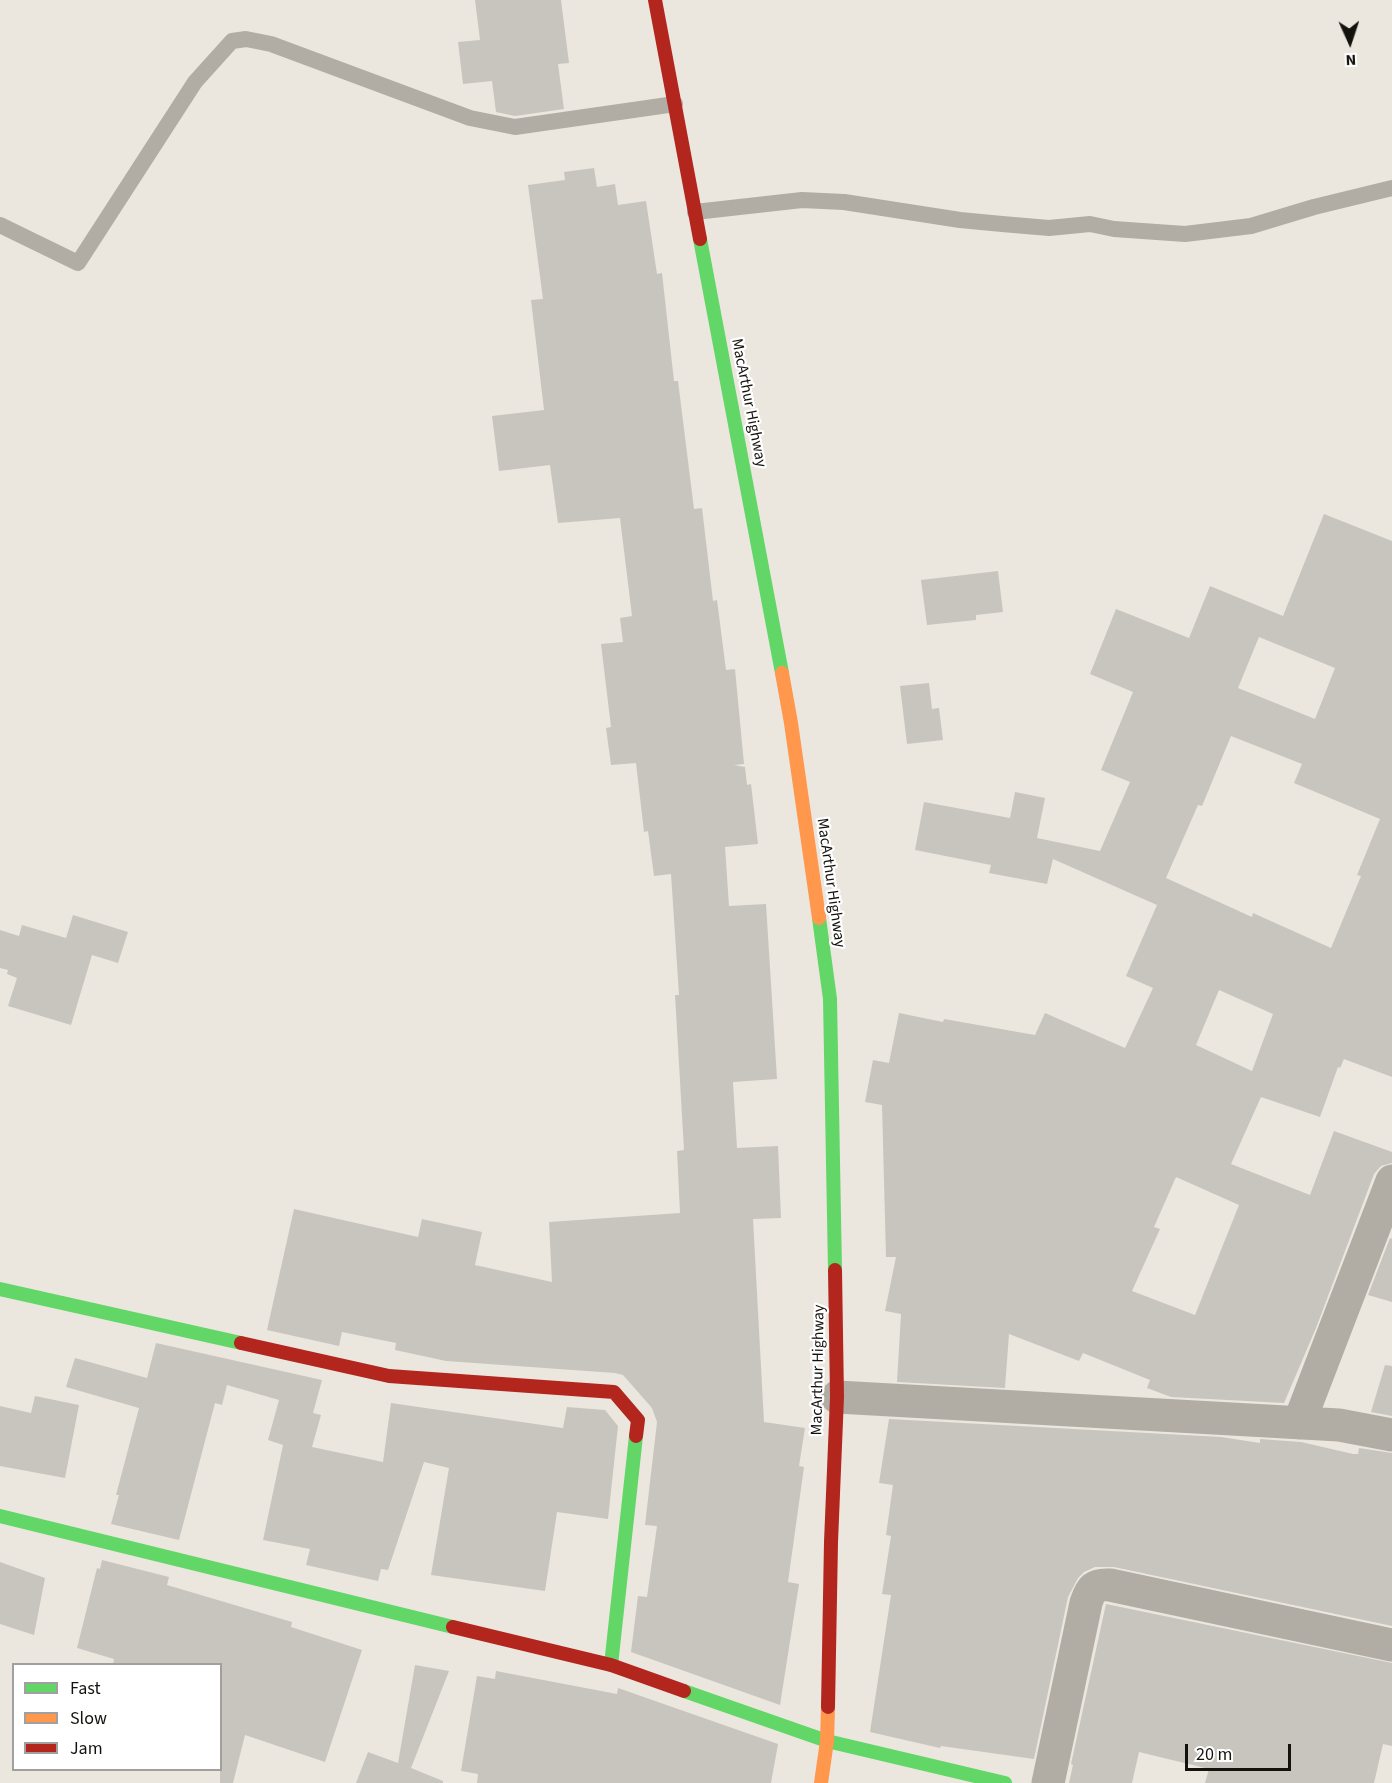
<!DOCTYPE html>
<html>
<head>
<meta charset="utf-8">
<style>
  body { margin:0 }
  #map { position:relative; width:1392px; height:1783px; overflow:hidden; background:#ebe7df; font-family:"Source Sans 3",sans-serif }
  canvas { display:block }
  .legend { position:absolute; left:12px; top:1663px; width:210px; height:108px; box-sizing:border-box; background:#fff; border:2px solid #a1a09e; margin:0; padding:8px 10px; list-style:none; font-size:18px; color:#14120d }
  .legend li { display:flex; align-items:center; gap:12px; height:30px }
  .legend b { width:30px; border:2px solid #a1a09e }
  .north { position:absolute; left:1320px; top:12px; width:60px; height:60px; -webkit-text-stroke:4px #fff; paint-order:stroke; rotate:177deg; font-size:16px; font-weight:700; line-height:24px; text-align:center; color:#14120d }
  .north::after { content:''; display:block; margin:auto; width:21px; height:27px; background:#14120d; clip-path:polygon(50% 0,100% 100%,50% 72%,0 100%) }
  .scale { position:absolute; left:1185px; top:1744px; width:106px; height:27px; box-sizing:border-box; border:3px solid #14120d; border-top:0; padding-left:8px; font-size:18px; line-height:21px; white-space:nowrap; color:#14120d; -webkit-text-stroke:4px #fff; paint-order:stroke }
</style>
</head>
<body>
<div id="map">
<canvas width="1392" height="1783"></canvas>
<ul class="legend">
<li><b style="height:8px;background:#63d668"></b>Fast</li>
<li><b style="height:8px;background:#ff974d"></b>Slow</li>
<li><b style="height:8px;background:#b3261e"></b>Jam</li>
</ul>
<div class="north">N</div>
<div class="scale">20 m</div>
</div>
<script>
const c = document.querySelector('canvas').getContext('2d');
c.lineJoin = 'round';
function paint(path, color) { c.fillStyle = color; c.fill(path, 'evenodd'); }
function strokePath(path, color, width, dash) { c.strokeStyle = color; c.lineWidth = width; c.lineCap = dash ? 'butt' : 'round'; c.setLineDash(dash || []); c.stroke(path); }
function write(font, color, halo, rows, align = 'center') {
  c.font = font + ' "Source Sans 3",sans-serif'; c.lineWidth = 4.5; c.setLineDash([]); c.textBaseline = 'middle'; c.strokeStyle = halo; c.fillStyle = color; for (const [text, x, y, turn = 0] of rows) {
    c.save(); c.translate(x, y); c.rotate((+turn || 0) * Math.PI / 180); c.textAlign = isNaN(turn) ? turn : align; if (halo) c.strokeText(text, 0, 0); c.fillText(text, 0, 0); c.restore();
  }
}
paint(new Path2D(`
  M475,0H561L569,63L558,64L564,109L515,116L496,112L492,81L463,84L458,42L480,40Z
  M594,168L597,187L615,184L618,205L646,201L657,274L662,273L674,381H678L694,509L702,508L713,601L717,600L726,670L735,669L744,764L734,765L745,767L747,785L751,784L758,844L725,847L729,906L766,904L777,1079L733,1082L737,1148L778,1146L781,1218L753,1219L764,1422L805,1428L799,1466L804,1467L788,1582L799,1584L780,1705L631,1652L638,1596L647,1597L657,1526L645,1525L657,1422L652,1408L623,1375L615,1373L446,1361L395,1350L396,1343L342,1332L339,1346L267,1330L294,1209L418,1237L422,1219L482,1232L475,1265L552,1282L549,1222L680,1213L677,1151L684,1150L675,995H679L671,874L654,876L648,831L644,832L636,763L611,765L606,728L611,727L601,644L623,642L620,618L632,616L620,518L558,523L550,465L499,471L492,416L544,410L531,300L543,299L528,185L565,180L564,172Z
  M1324,514L1392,541V1077L1344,1059L1340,1068L1338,1067L1320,1117L1261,1097L1231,1164L1310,1195L1334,1131L1392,1152V1163L1381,1166L1374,1174L1316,1328L1284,1403L1171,1397L1147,1388L1150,1380L1083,1353L1079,1361L1009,1334L1005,1388L897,1382L901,1314L885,1311L896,1257H886L882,1105L865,1102L873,1060L889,1063L899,1013L943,1022L944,1019L1035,1035L1045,1013L1125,1048L1153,988L1126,976L1157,905L1053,859L1047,884L989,873L991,865L915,850L924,802L1010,818L1015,792L1045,798L1037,838L1100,851L1130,782L1101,770L1133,692L1090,674L1116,609L1189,638L1210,586L1283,616ZM1259,637L1335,668L1315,719L1238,688ZM1231,736L1302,764L1294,783L1380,819L1357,875L1361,876L1331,948L1253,913L1252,917L1166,878L1198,805L1202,806ZM1219,990L1273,1014L1252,1071L1196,1045ZM1176,1177L1239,1205L1195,1315L1132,1291L1160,1229L1154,1227Z
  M998,571L1003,612L976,615V620L927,625L921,580Z
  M929,683L932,709L939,708L943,740L907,744L900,686Z
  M73,915L128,932L118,963L92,955L71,1025L8,1006L17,978L7,974L8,970L0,968V930L19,936L22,925L66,938Z
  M1390,1238L1392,1239V1302L1368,1295Z
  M156,1343L322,1380L313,1413L321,1415L312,1447L383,1462L391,1403L563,1428L567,1407L605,1410L618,1426L608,1519L557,1512L545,1591L431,1575L449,1468L424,1462L388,1570L381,1569L378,1581L306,1565L310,1549L263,1540L283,1445L268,1440L279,1400L227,1385L222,1405L215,1403L179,1540L111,1524L119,1495H116L139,1408L66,1387L75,1358L147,1378Z
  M1385,1365L1392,1366V1416L1371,1412Z
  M35,1396L79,1405L65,1478L0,1466V1406L31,1413Z
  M889,1419L1221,1437L1260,1443V1439L1301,1442L1353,1454H1358L1359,1448L1392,1453V1626L1114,1567H1095L1084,1572L1078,1578L1068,1597L1034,1759L941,1746L940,1748L870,1732L891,1595L882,1594L891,1536L886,1535L893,1485L879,1483Z
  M102,1560L169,1577L167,1585L292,1622L291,1627L362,1650L325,1762L245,1735L233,1783H220V1665H113L114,1659L77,1648L97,1568L100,1569Z
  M0,1562L45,1578L34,1635L0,1624Z
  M1106,1604L1392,1663V1746L1383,1744L1374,1783H1205L1209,1769L1139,1752L1132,1783H1069L1073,1765L1071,1764Z
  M415,1665L449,1671L411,1768L443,1781V1783H356L368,1752L398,1763Z
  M496,1671L617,1694L618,1688L778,1744L771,1783H477L478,1774L461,1771L477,1676L495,1679Z`), '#c8c5bf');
strokePath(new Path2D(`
  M695,212L802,200L844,202L960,220L1002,224L1049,228L1090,224L1114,229L1185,234L1251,226L1314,207L1392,188
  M0,225L78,263L195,82L232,41L246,39L271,44L470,118L515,127L675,104`), '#b1ada4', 16);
strokePath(new Path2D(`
  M837,1397L1339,1425L1392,1435
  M1299,1423L1392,1181
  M1048,1783L1086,1603C1091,1588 1094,1584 1110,1585L1392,1645`), '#b1ada4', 33);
strokePath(new Path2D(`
  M700,239L782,673
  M819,918L830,999L835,1270
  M0,1289L241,1343
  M0,1516L453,1627
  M611,1665L636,1436
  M684,1691L827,1741L1005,1783`), '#63d668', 14);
strokePath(new Path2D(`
  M782,673L791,723L819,918
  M821,1783L827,1741L828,1707`), '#ff974d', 14);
strokePath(new Path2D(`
  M655,0L700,239
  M241,1343L389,1376L614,1392L638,1420L636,1436
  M453,1627L611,1665L684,1691
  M828,1707L831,1542L837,1397L835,1270`), '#b3261e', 14);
write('16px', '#14120d', '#fff', [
  ["MacArthur Highway",748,403,79],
  ["MacArthur Highway",830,883,82],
  ["MacArthur Highway",819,1370,-89]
]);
</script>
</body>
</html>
